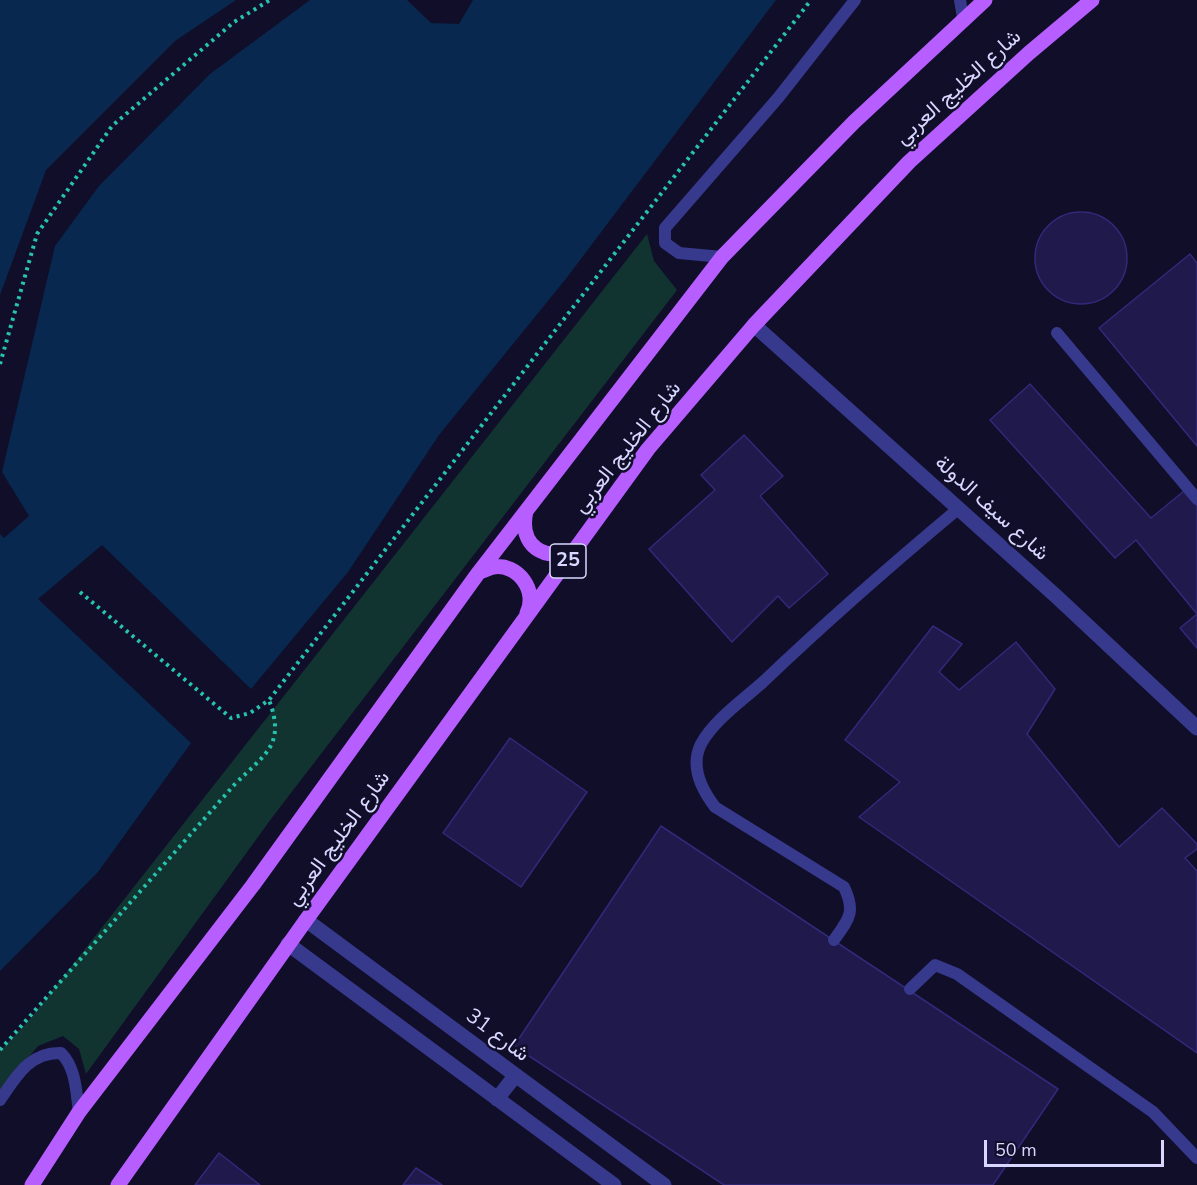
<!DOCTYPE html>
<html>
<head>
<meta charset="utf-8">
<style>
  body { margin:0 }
  #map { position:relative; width:1197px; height:1185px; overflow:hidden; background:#110e2a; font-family:"Nunito Sans",sans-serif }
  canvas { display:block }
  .scale { position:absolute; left:984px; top:1140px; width:180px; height:27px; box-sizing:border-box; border:3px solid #d8d7ff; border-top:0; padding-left:8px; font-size:18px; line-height:21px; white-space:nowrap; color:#d8d7ff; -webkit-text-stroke:4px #110e2a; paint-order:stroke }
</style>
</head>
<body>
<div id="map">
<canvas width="1197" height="1185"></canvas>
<div class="scale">50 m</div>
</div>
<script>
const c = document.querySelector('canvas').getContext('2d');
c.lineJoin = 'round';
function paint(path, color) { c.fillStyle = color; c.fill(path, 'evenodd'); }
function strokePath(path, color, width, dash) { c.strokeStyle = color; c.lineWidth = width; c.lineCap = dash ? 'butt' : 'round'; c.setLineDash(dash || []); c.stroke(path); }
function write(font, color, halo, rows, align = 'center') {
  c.font = font + ' "Nunito Sans",Vazirmatn,sans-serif'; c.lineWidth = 5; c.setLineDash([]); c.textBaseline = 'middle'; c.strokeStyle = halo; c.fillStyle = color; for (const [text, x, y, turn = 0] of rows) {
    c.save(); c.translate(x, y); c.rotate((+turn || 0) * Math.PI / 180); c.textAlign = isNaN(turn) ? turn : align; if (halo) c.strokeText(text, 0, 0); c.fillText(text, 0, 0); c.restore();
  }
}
paint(new Path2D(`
  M647,234L654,261L677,290L271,819L86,1074L79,1049L63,1036L38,1046L0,1092V1051L30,1019Z`), '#113430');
paint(new Path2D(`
  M0,0H236L175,41L46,170L0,295Z
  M310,0H407L431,23L459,24L473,0H776L565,280L439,435L348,572L251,689L102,545L38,599L191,743L98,872L0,971V534L4,538L29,516L2,472L55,246L99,186L210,74Z`), '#08284f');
const building = new Path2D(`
  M1035 258a46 46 0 1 1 92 0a46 46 0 1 1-92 0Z
  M1190,254L1197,263V446L1099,328Z
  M1030,384L1151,518L1184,491L1197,506V614L1136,540L1115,558L990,420Z
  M744,435L783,476L760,496L828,574L789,608L778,596L732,642L649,549L715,490L701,475Z
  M1197,614V648L1180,628Z
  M933,626L962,644L939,672L959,690L1016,642L1055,689L1027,734L1119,847L1162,808L1197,844V849L1185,858L1197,871V1053L859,817L900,782L845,740Z
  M510,738L587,792L521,887L443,833Z
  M661,826L1058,1089L993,1185H724L514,1046Z
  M219,1153L260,1185H195Z
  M416,1168L442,1185H403Z`);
paint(building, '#1f194c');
strokePath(building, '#32297a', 1.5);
strokePath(new Path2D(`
  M0,364L37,234L112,126L234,22L270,0
  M80,592L231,718L250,713L269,700L811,0
  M0,1050L235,784C265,754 286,745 269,700`), '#26c4ae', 4, [3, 4.5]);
strokePath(new Path2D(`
  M960,0L963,18
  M722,257L679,253L665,243V228L778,98L855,0
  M1057,333L1197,499
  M834,940C849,919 856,912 844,887L715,807C702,790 690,766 701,744C714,720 743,700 763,682C826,622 891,565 958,509
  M910,989L935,965L957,974L1153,1112L1197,1158
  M0,1100C16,1077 29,1052 61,1053C76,1068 76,1091 79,1112`), '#36398c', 12);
strokePath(new Path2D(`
  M754,325L1057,597L1197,728
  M306,920L664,1185
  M288,944L614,1185
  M497,1099L515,1076`), '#36398c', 15);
strokePath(new Path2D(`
  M526,511C518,546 545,563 576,550
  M479,572C483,571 489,568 493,567C518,563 538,591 527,613
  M32,1185L79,1112L253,885L479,572L722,257L854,122L985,0
  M118,1185L306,920L648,449L754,325L909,162L1029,53L1092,0`), '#b65eff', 15);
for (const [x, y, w] of [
  [568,561,36]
]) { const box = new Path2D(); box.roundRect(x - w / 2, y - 17, w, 34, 4.5); c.fillStyle = '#110e2a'; c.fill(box); strokePath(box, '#d8d7ff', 1.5); }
write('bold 20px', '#d8d7ff', null, [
  ["25",568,561]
]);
write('21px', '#d8d7ff', '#110e2a', [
  ["شارع الخليج العربي",959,88,-42],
  ["شارع الخليج العربي",628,448,-52],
  ["شارع سيف الدولة",991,509,42],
  ["شارع الخليج العربي",339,839,-54],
  ["شارع 31",497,1036,37]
]);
</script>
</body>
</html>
